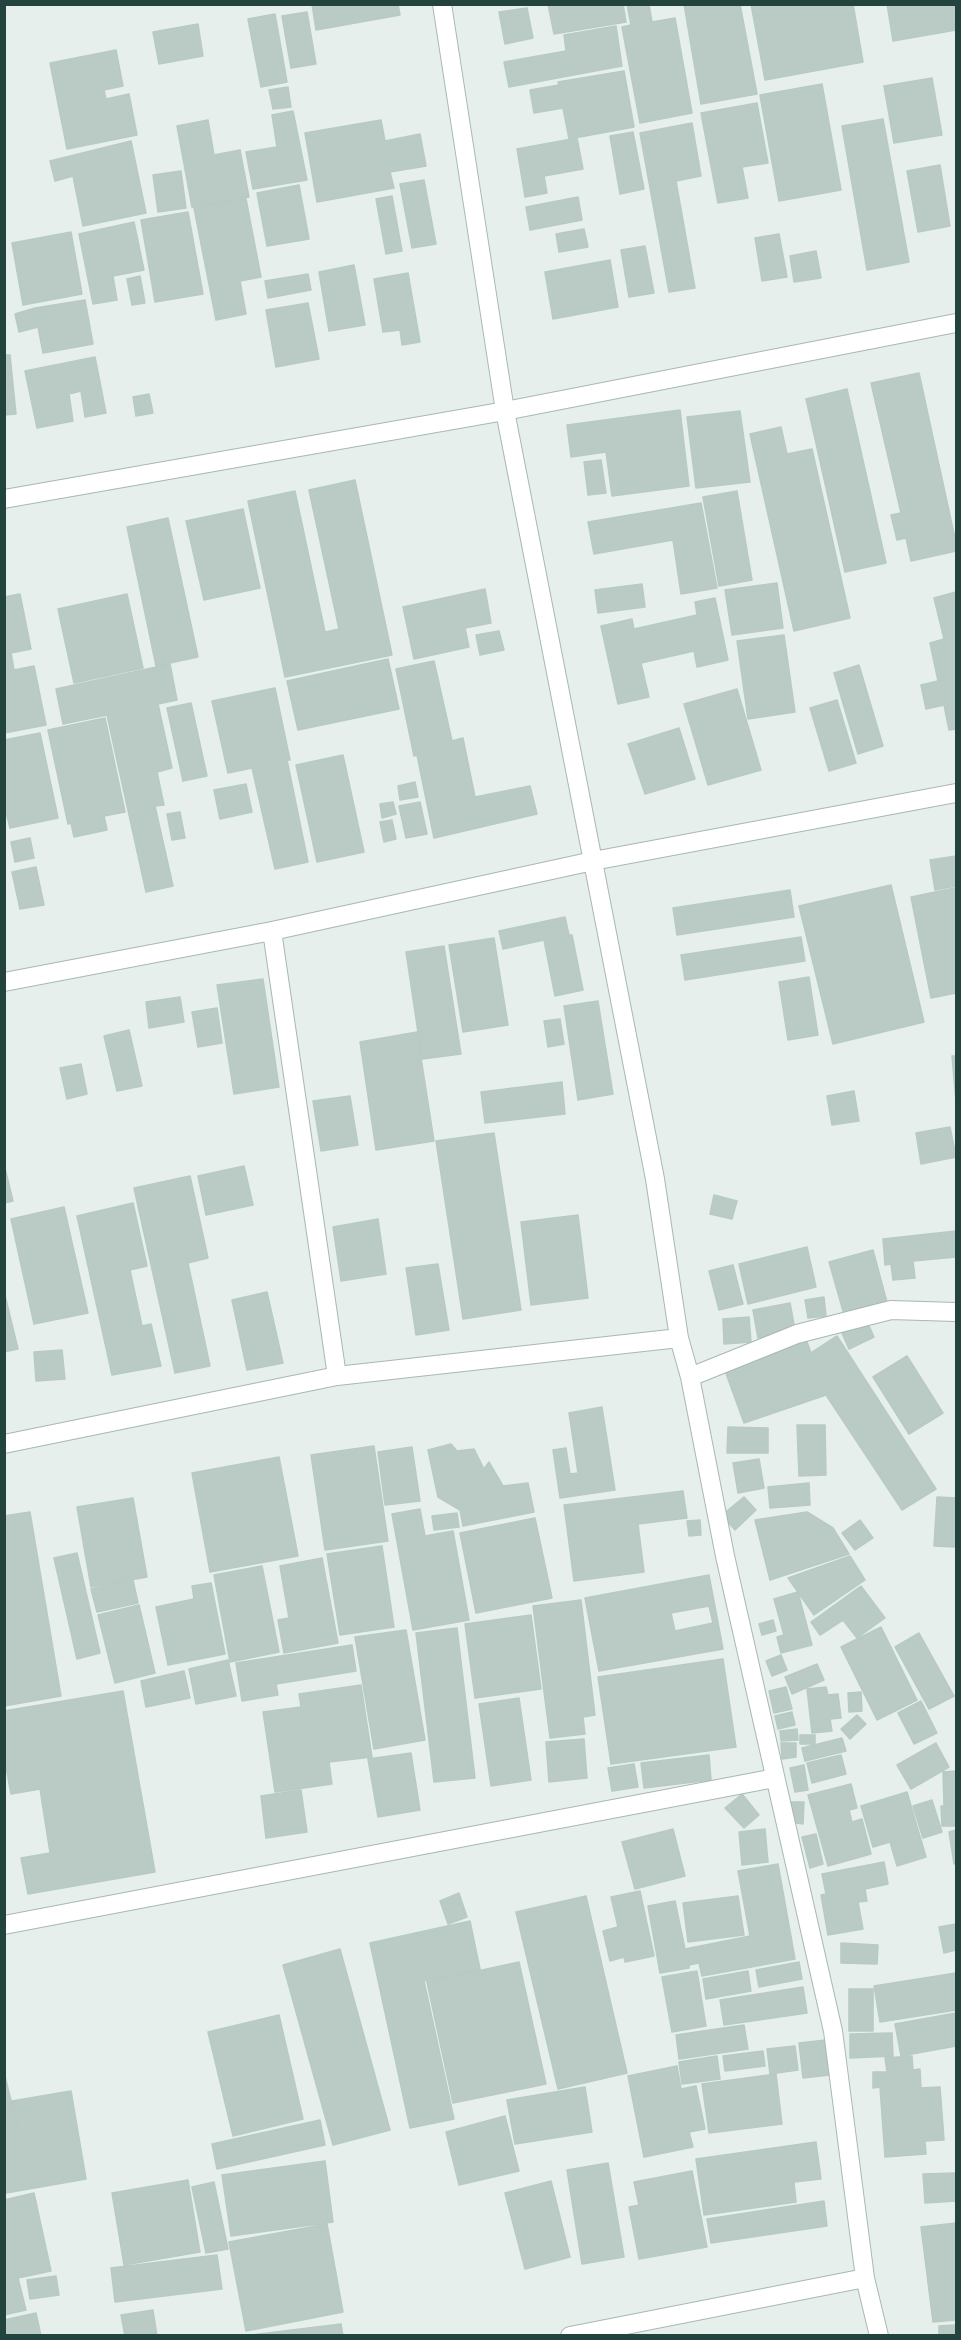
<!DOCTYPE html>
<html>
<head>
<meta charset="utf-8">
<style>
  body { margin:0 }
  #map { position:relative; width:961px; height:2340px; overflow:hidden; background:#e6efec; font-family:"Nunito Sans",sans-serif }
  canvas { display:block }
  .frame { position:absolute; inset:0; border:6px solid #23433e; pointer-events:none }
</style>
</head>
<body>
<div id="map">
<canvas width="961" height="2340"></canvas>
<div class="frame"></div>
</div>
<script>
const c = document.querySelector('canvas').getContext('2d');
c.lineJoin = 'round';
function paint(path, color) { c.fillStyle = color; c.fill(path, 'evenodd'); }
function strokePath(path, color, width, dash) { c.strokeStyle = color; c.lineWidth = width; c.lineCap = dash ? 'butt' : 'round'; c.setLineDash(dash || []); c.stroke(path); }
const building = new Path2D(`
  M312,4H398L400,15L316,30Z
  M548,4H623L626,22L554,34Z
  M627,4H649L652,22L675,18L692,113L640,123L622,27L631,25Z
  M684,4H740L757,94L701,104Z
  M751,4H853L863,62L765,80Z
  M887,4H956V30L893,41Z
  M527,8L533,38L505,44L499,12Z
  M307,12L316,64L291,68L282,16Z
  M275,14L287,82L261,87L248,19Z
  M198,24L203,56L159,64L153,32Z
  M616,26L622,66L509,87L504,62L566,51L564,35Z
  M116,50L123,86L104,90L106,99L129,94L137,135L67,149L50,63Z
  M624,71L634,127L569,139L563,108L534,113L530,90L559,85L558,82Z
  M932,78L942,135L894,143L884,86Z
  M822,84L841,190L779,201L760,95Z
  M288,87L291,107L273,109L269,90Z
  M757,103L768,163L742,167L748,198L718,203L701,113Z
  M293,111L307,180L253,189L246,152L277,147L272,115Z
  M883,119L909,262L867,270L842,126Z
  M208,120L214,155L240,150L249,197L192,207L177,126Z
  M381,120L385,141L420,134L426,166L390,172L394,188L317,202L305,133Z
  M692,123L701,176L676,181L695,288L669,292L640,133Z
  M633,132L644,189L620,194L610,136Z
  M577,138L583,169L544,176L547,193L525,197L517,149Z
  M131,141L146,213L83,226L73,176L55,181L50,161Z
  M940,165L950,226L918,232L907,171Z
  M181,171L186,208L158,212L153,175Z
  M424,180L436,244L412,248L400,184Z
  M299,185L309,239L267,246L257,193Z
  M392,196L402,251L386,254L376,199Z
  M578,197L582,220L530,230L526,207Z
  M246,199L261,277L240,281L246,314L216,320L194,208Z
  M188,212L203,294L155,302L141,220Z
  M134,222L144,270L113,276L117,300L93,304L79,234Z
  M584,229L588,247L559,252L556,234Z
  M71,232L82,294L23,305L12,243Z
  M779,234L787,277L762,281L755,238Z
  M645,246L654,293L629,297L621,250Z
  M816,251L821,278L794,282L790,256Z
  M610,260L618,307L553,319L545,272Z
  M354,265L365,325L329,331L319,272Z
  M408,273L420,342L402,345L400,330L383,332L374,279Z
  M308,274L311,290L268,298L265,281Z
  M140,276L145,303L132,305L127,279Z
  M85,300L93,344L43,353L38,327L19,332L15,314L35,308Z
  M308,303L319,359L276,367L266,310Z
  M4,355H10L16,414L4,415Z
  M95,357L106,413L85,417L81,391L69,394L73,421L37,428L25,371Z
  M919,373L956,543V551L911,561L906,538L897,540L891,515L901,513L871,383Z
  M847,389L886,563L845,572L806,399Z
  M149,394L153,413L136,416L133,397Z
  M680,410L689,486L612,496L606,452L571,457L567,425Z
  M740,411L750,482L696,488L687,417Z
  M781,427L787,454L812,449L850,618L794,631L750,434Z
  M601,460L606,493L588,495L584,462Z
  M355,480L392,655L285,677L248,501L295,491L325,632L339,629L309,490Z
  M737,491L752,580L719,586L703,497Z
  M701,503L717,588L681,594L673,540L594,554L588,522Z
  M243,509L260,588L204,600L186,521Z
  M168,518L198,657L156,666L127,527Z
  M777,583L783,628L732,635L725,590Z
  M642,584L645,607L598,613L595,590Z
  M485,589L491,623L465,628L469,647L414,659L403,607Z
  M956,592V729L949,730L944,705L926,709L921,685L938,681L930,643L944,639L934,598Z
  M20,594L31,649L11,653L14,670L34,666L46,725L4,733V597Z
  M127,594L143,668L74,683L58,609Z
  M715,598L728,660L697,667L694,651L641,663L649,697L618,704L601,626L632,619L634,629L697,615L695,602Z
  M499,631L504,650L480,655L476,635Z
  M784,635L795,712L748,719L737,641Z
  M388,659L399,709L298,730L287,681Z
  M434,661L452,741L463,738L475,797L530,786L537,814L434,838L417,755L414,756L396,669Z
  M170,664L177,700L158,704L172,768L157,772L164,805L155,806L173,886L146,892L107,715L63,724L56,689Z
  M859,665L883,746L858,754L834,673Z
  M275,688L290,760H287L308,862L275,869L252,768L228,773L212,701Z
  M737,689L761,770L708,785L684,704Z
  M837,700L856,763L829,771L810,708Z
  M191,703L207,776L183,781L167,708Z
  M105,718L125,812L104,816L107,830L74,837L71,823L68,824L48,730Z
  M679,728L695,779L645,794L628,744Z
  M40,733L58,818L10,828L4,804V740Z
  M343,755L364,852L317,862L296,765Z
  M415,782L418,797L400,800L398,786Z
  M246,784L252,812L220,819L214,790Z
  M393,802L396,814L382,818L380,804Z
  M420,802L427,834L406,838L399,806Z
  M180,812L185,838L172,840L167,814Z
  M392,820L396,839L384,842L380,822Z
  M30,838L34,858L15,862L11,842Z
  M956,856V886L935,890L930,860Z
  M36,867L44,905L20,909L12,872Z
  M891,885L924,1022L833,1044L799,906Z
  M955,888L956,993L931,998L911,897Z
  M790,890L794,917L677,935L673,908Z
  M565,917L569,935H572L583,990L555,996L544,940L503,949L499,931Z
  M801,937L805,961L685,980L681,955Z
  M494,938L508,1025L463,1032L449,945Z
  M444,946L461,1054L422,1059L406,952Z
  M809,977L818,1035L788,1040L779,982Z
  M263,979L279,1087L234,1094L217,985Z
  M180,997L184,1022L149,1028L146,1002Z
  M598,1001L613,1094L578,1100L564,1006Z
  M217,1008L222,1043L198,1047L192,1012Z
  M560,1019L564,1044L548,1047L544,1021Z
  M129,1030L142,1086L117,1091L104,1036Z
  M417,1032L434,1141L376,1150L360,1042Z
  M952,1056H956V1101Z
  M81,1064L87,1094L67,1099L60,1068Z
  M562,1082L565,1114L485,1123L481,1092Z
  M854,1091L859,1121L832,1125L827,1096Z
  M350,1096L358,1145L321,1151L313,1101Z
  M950,1127L956,1157L921,1164L916,1133Z
  M494,1133L521,1310L463,1319L436,1141Z
  M4,1164L13,1201L4,1203Z
  M244,1166L253,1205L206,1215L198,1176Z
  M190,1176L208,1258L188,1263L210,1366L175,1373L134,1188Z
  M714,1195L737,1201L732,1219L710,1214Z
  M133,1203L147,1266L130,1270L142,1326L151,1324L161,1366L112,1375L77,1216Z
  M64,1207L88,1313L34,1324L11,1219Z
  M578,1215L588,1298L531,1305L521,1222Z
  M378,1219L386,1274L341,1281L333,1227Z
  M956,1231V1257L913,1261L915,1278L893,1280L891,1264L885,1265L883,1239Z
  M807,1247L816,1287L748,1304L739,1264Z
  M873,1250L888,1306L845,1318L829,1262Z
  M438,1264L449,1330L416,1335L406,1268Z
  M733,1265L743,1304L719,1310L709,1271Z
  M4,1291L18,1349L4,1352Z
  M267,1292L283,1363L247,1370L232,1300Z
  M824,1297L826,1316L808,1318L805,1300Z
  M790,1303L795,1330L758,1338L753,1310Z
  M749,1317L751,1342L724,1344L723,1319Z
  M866,1319L874,1337L849,1349L841,1331Z
  M837,1336L936,1489L902,1510L826,1395L744,1423L724,1368L806,1339L811,1353Z
  M62,1350L65,1379L36,1381L34,1352Z
  M907,1356L943,1413L909,1434L873,1377Z
  M602,1407L615,1490L560,1498L553,1450L566,1448L570,1474L578,1473L569,1413Z
  M797,1425H825L826,1475L799,1476Z
  M728,1427L768,1428V1453H727Z
  M451,1444L457,1451L474,1449L484,1469L489,1462L503,1486L528,1483L534,1512L463,1526L460,1510L438,1497L428,1450Z
  M374,1446L388,1541L325,1550L311,1455Z
  M412,1447L420,1501L385,1505L378,1452Z
  M279,1457L298,1556L210,1572L192,1473Z
  M759,1459L764,1488L738,1493L733,1463Z
  M809,1483L810,1505L770,1508L768,1487Z
  M683,1491L687,1518L638,1524L644,1572L574,1581L564,1505Z
  M744,1497L756,1510L735,1530L722,1515Z
  M937,1497L956,1498V1547L934,1546Z
  M133,1498L147,1577L91,1587L77,1507Z
  M420,1509L425,1536L453,1531L469,1620L413,1630L392,1514Z
  M30,1512L61,1696L4,1706V1516Z
  M807,1512L833,1528L849,1554L770,1580L755,1520Z
  M457,1513L459,1527L434,1530L432,1516Z
  M535,1518L552,1598L476,1613L460,1533Z
  M700,1520L701,1535L689,1536L687,1521Z
  M860,1520L873,1538L855,1550L842,1533Z
  M382,1546L394,1627L340,1635L327,1554Z
  M77,1553L100,1653L77,1659L54,1558Z
  M850,1556L865,1580L814,1615L788,1578Z
  M322,1558L338,1643L284,1653L278,1620L289,1618L280,1566Z
  M262,1566L279,1652L230,1662L214,1575Z
  M709,1575L723,1649L599,1671L585,1598ZM709,1606L713,1623L675,1631L671,1613Z
  M133,1580L138,1603L97,1612L91,1589Z
  M211,1583L225,1654L168,1665L156,1607L194,1599L192,1586Z
  M861,1586L885,1618L857,1638L843,1620L820,1635L811,1622Z
  M798,1592L812,1645L781,1653L777,1637L784,1635L774,1599Z
  M581,1600L595,1715L583,1717L585,1734L550,1738L533,1606Z
  M139,1605L155,1673L115,1683L98,1615Z
  M531,1615L541,1689L475,1698L465,1624Z
  M773,1620L776,1631L762,1635L759,1624Z
  M881,1627L917,1700L877,1720L841,1647Z
  M457,1628L475,1778L434,1782L416,1633Z
  M406,1630L425,1740L374,1749L355,1637Z
  M919,1633L954,1696L929,1709L895,1647Z
  M352,1645L356,1671L276,1684L278,1695L242,1701L236,1663Z
  M781,1655L787,1670L772,1676L766,1661Z
  M723,1659L736,1747L611,1764L598,1677Z
  M228,1660L236,1696L196,1704L189,1669Z
  M817,1664L824,1680L792,1694L785,1677Z
  M184,1671L190,1698L146,1707L141,1681Z
  M361,1685L372,1757L329,1762L332,1784L275,1792L263,1712L301,1707L299,1694Z
  M786,1687L792,1709L774,1713L769,1691Z
  M826,1687L828,1695L838,1694L841,1718L830,1719L832,1731L812,1733L807,1689Z
  M123,1691L155,1872L28,1894L21,1858L50,1853L40,1789L11,1794L4,1756V1711Z
  M861,1692L862,1711L849,1712L848,1693Z
  M519,1698L531,1780L491,1786L479,1704Z
  M921,1701L937,1733L914,1744L898,1713Z
  M792,1712L795,1725L778,1729L775,1716Z
  M857,1715L866,1724L850,1739L841,1729Z
  M797,1729L798,1740L781,1741L780,1731Z
  M800,1735H815V1744H800Z
  M842,1738L846,1751L805,1761L802,1748Z
  M584,1739L587,1778L549,1782L546,1742Z
  M781,1743H796V1757L782,1759Z
  M936,1743L949,1767L911,1789L897,1765Z
  M411,1753L420,1810L378,1817L368,1759Z
  M709,1755L711,1780L644,1788L641,1763Z
  M841,1755L846,1774L812,1783L807,1763Z
  M634,1764L638,1787L612,1791L608,1768Z
  M804,1765L808,1790L795,1792L790,1768Z
  M956,1771V1805H944L943,1772Z
  M851,1784L857,1808L849,1810L852,1822L862,1819L871,1854L828,1866L808,1795Z
  M301,1790L307,1832L266,1838L261,1796Z
  M907,1792L926,1857L897,1866L890,1842L873,1847L861,1806Z
  M742,1794L759,1815L744,1828L725,1808Z
  M932,1800L942,1832L923,1838L913,1806Z
  M790,1802H804L803,1824L789,1822Z
  M941,1806H956V1826H942Z
  M673,1829L685,1876L635,1889L622,1842Z
  M765,1829L768,1862L742,1865L739,1832Z
  M956,1830V1863L954,1864L949,1832Z
  M816,1834L823,1864L810,1868L802,1837Z
  M884,1862L888,1884L865,1889L867,1901L858,1902L863,1929L828,1935L821,1895L826,1894L822,1874Z
  M778,1864L795,1959L702,1976L699,1963L689,1965V1968L660,1973L648,1906L675,1901L685,1949L750,1936L738,1871Z
  M640,1891L654,1956L625,1962L624,1957L610,1961L603,1931L618,1927L611,1897Z
  M459,1893L467,1917L448,1924L440,1901Z
  M586,1896L627,2073L558,2089L516,1912Z
  M738,1896L744,1935L688,1942L683,1903Z
  M470,1921L480,1969L424,1981L454,2119L410,2128L370,1943Z
  M956,1924V1950L944,1953L939,1927Z
  M841,1943L878,1945L877,1964L841,1963Z
  M340,1949L390,2130L333,2145L283,1965Z
  M519,1962L546,2084L453,2103L427,1982Z
  M799,1962L802,1979L759,1987L756,1970Z
  M697,1971L706,2026L672,2032L662,1977Z
  M748,1971L751,1991L706,1999L703,1979Z
  M956,1973V2010L880,2022L874,1986Z
  M803,1987L807,2013L724,2025L720,2000Z
  M849,1989H873V2031H849Z
  M956,2013V2046L901,2056L895,2024Z
  M279,2015L303,2119L233,2136L208,2032Z
  M744,2025L748,2049L679,2059L676,2035Z
  M892,2033L893,2056L850,2058V2034Z
  M826,2040L830,2075L803,2078L799,2043Z
  M795,2046L798,2070L770,2074L767,2049Z
  M763,2051L765,2066L725,2071L723,2056Z
  M717,2056L720,2079L682,2084L679,2062Z
  M912,2056L913,2070L920,2069L921,2088L940,2087L944,2140L925,2141L926,2154L885,2157L880,2087L873,2088V2072H887L885,2058Z
  M677,2066L681,2089L696,2086L705,2129L689,2132L693,2147L644,2157L628,2076Z
  M4,2072L18,2129L4,2131Z
  M776,2074L782,2124L709,2133L702,2084Z
  M585,2087L592,2132L515,2144L507,2100Z
  M71,2091L86,2179L6,2193L4,2131L18,2129L12,2101Z
  M505,2116L519,2171L459,2185L446,2132Z
  M320,2120L325,2145L217,2169L212,2144Z
  M816,2142L821,2179L794,2182L796,2202L704,2215L696,2159Z
  M325,2161L333,2222L231,2236L222,2175Z
  M608,2163L624,2257L582,2264L567,2170Z
  M692,2171L707,2247L639,2259L629,2207L639,2205L634,2182Z
  M956,2173V2201L925,2203L923,2174Z
  M188,2180L200,2252L124,2265L112,2193Z
  M551,2181L570,2257L525,2269L505,2193Z
  M214,2182L228,2249L206,2253L192,2187Z
  M34,2193L51,2271L18,2278L26,2310L4,2315V2200Z
  M824,2201L827,2226L711,2243L707,2219Z
  M956,2223V2320L933,2322L921,2227Z
  M327,2224L343,2312L246,2331L229,2242Z
  M217,2255L222,2289L115,2302L111,2268Z
  M56,2276L59,2295L30,2299L27,2280Z
  M153,2310L157,2336H125L121,2315Z
  M36,2313L41,2336H5L4,2320Z
  M341,2324L343,2336H243Z
  M956,2325V2336H939V2326Z`);
paint(building, '#bacbc5');
strokePath(building, '#b7cac4', 1.5);
const minor = new Path2D(`
  M442,4L505,411L655,1179L679,1338L690,1377L725,1556L833,2031L865,2278L879,2336
  M4,499L505,411L956,323
  M272,931L337,1376
  M4,982L272,931L593,861L956,793
  M690,1377L797,1334L891,1310L956,1312
  M4,1444L337,1376L679,1338
  M4,1925L775,1778
  M570,2336L865,2278`);
strokePath(minor, '#a8b8b4', 20);
strokePath(minor, '#fff', 18);
</script>
</body>
</html>
